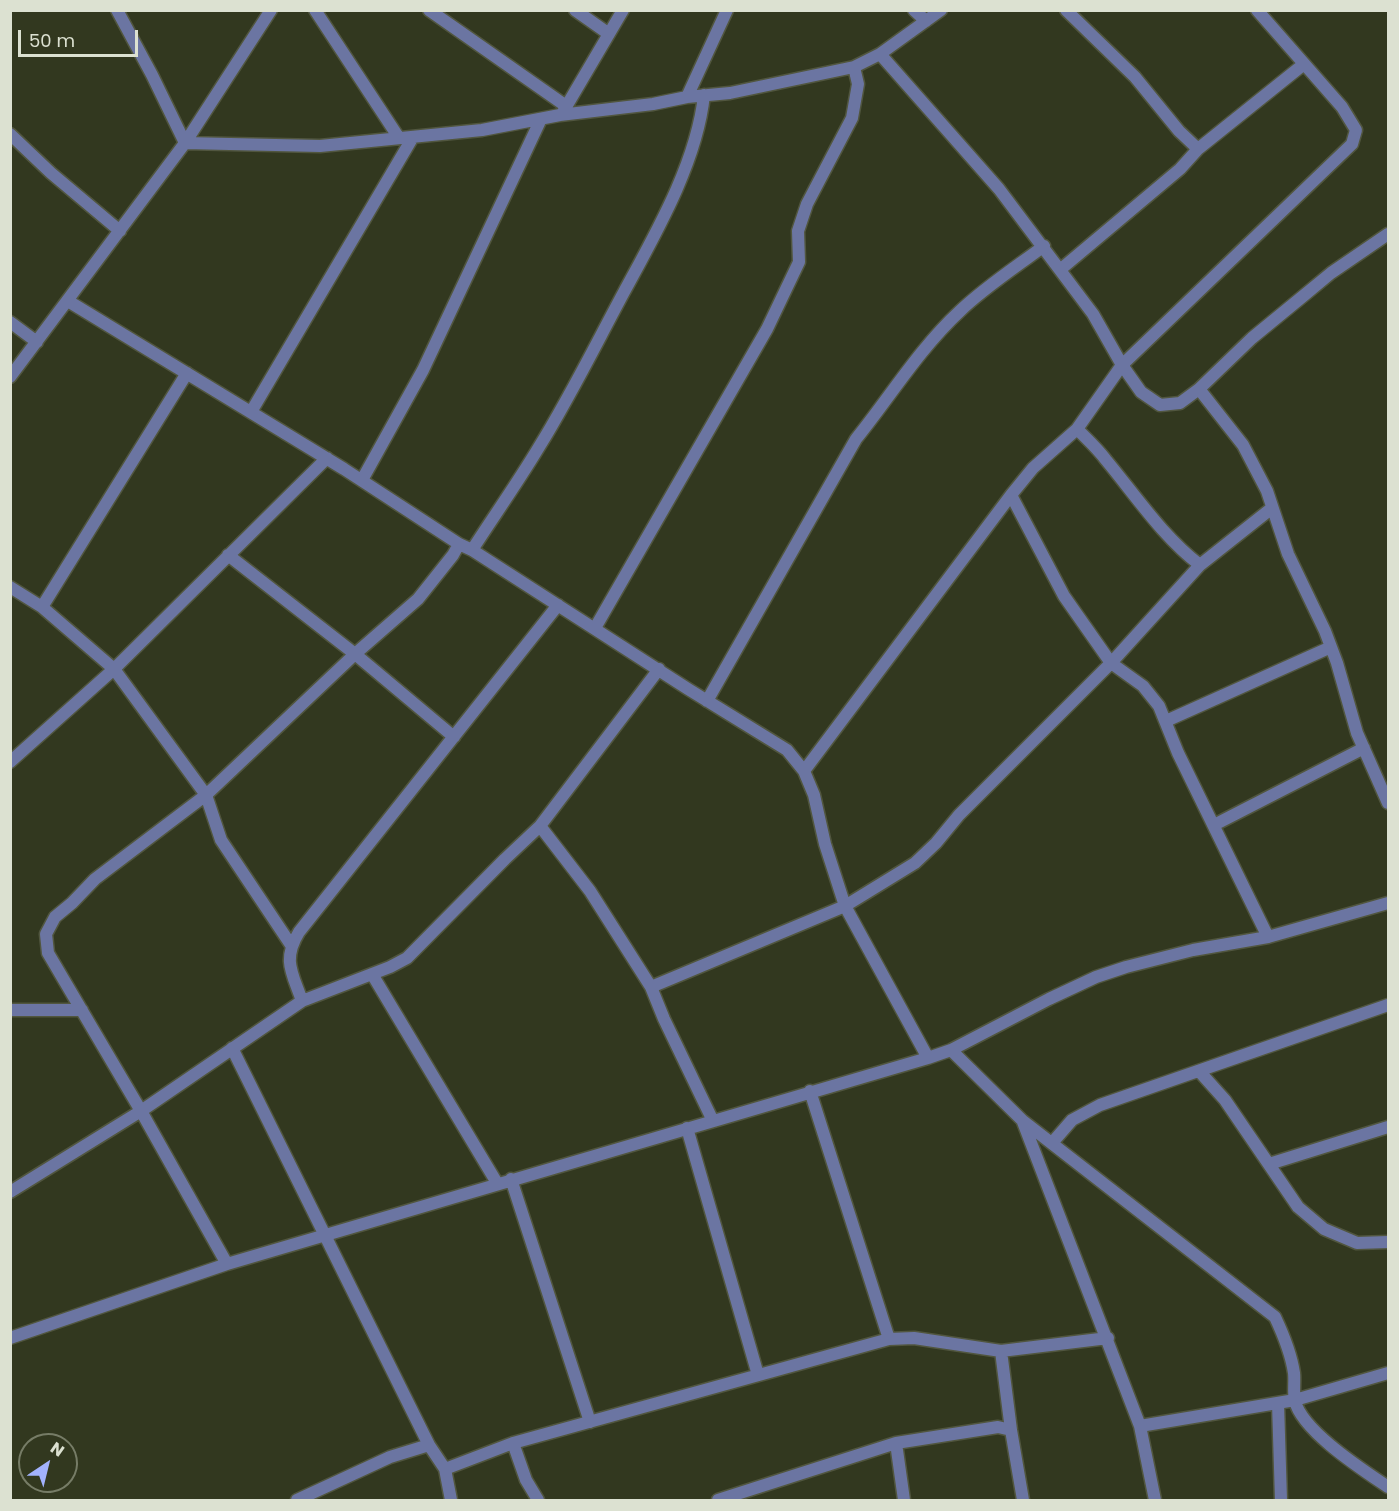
<!DOCTYPE html>
<html>
<head>
<meta charset="utf-8">
<style>
  body { margin:0 }
  #map { position:relative; width:1399px; height:1511px; overflow:hidden; background:#32381f; font-family:Poppins,sans-serif }
  canvas { display:block }
  .frame { position:absolute; inset:0; border:12px solid #dce1d1; pointer-events:none }
  .north { position:absolute; left:18px; top:1433px; width:60px; height:60px; box-sizing:border-box; background:#32381f; border:2px solid #767c66; border-radius:50%; rotate:35deg; font-size:16px; font-weight:700; line-height:24px; text-align:center; color:#dce1d1 }
  .north::after { content:''; display:block; margin:auto; width:21px; height:27px; background:#a2b2fd; clip-path:polygon(50% 0,100% 100%,50% 72%,0 100%) }
  .scale { position:absolute; left:18px; top:30px; width:120px; height:27px; box-sizing:border-box; border:3px solid #dce1d1; border-top:0; padding-left:8px; font-size:18px; line-height:21px; white-space:nowrap; color:#dce1d1; -webkit-text-stroke:4px #32381f; paint-order:stroke }
</style>
</head>
<body>
<div id="map">
<canvas width="1399" height="1511"></canvas>
<div class="frame"></div>
<div class="north">N</div>
<div class="scale">50 m</div>
</div>
<script>
const c = document.querySelector('canvas').getContext('2d');
c.lineJoin = 'round';
function strokePath(path, color, width, dash) { c.strokeStyle = color; c.lineWidth = width; c.lineCap = dash ? 'butt' : 'round'; c.setLineDash(dash || []); c.stroke(path); }
const street = new Path2D(`
  M117,10L152,75L185,143L320,146L482,130L560,115L653,104L687,97L730,93L854,67L880,54L941,10
  M315,10L399,138
  M429,10L566,106
  M575,10L609,34
  M914,10L926,21
  M1066,10L1135,77L1179,131L1198,149
  M880,54L999,189L1093,314L1122,365L1141,392L1160,405L1180,403L1199,389L1252,338L1302,297L1331,273L1388,234
  M687,97L727,10
  M563,112L623,10
  M10,134L51,173L120,231
  M1061,269L1180,169L1198,149L1304,64
  M68,301L344,469L459,544L472,550L688,689L787,750L804,771L814,795L825,844L845,906L928,1058
  M10,322L37,342
  M10,377L185,143L271,10
  M1199,389L1243,445L1267,491L1288,554L1325,631L1337,663L1357,733L1388,803
  M251,412L413,137
  M1077,429C1087,439 1098,449 1106,460C1136,496 1163,537 1200,565
  M362,480L423,370L541,119
  M1011,495L1064,596L1111,663L1143,686L1159,706L1178,753L1268,937
  M472,550C494,516 518,482 539,447C570,397 596,344 624,292C656,233 697,162 704,95
  M228,555L355,654L454,737
  M10,587L42,607L114,669L206,795L221,840L291,945
  M42,607L187,373
  M595,628L767,329L799,262L798,231L807,204L852,118L858,84L854,67
  M707,701L856,439C890,397 919,349 960,311C985,287 1016,267 1044,246
  M1166,721L1331,647
  M10,762L114,669L327,458
  M804,771L1011,495L1033,468L1077,429L1122,365L1352,144L1356,130L1342,107L1257,10
  M1214,825L1364,748
  M540,826L590,891L651,987L664,1019L713,1121
  M372,974L497,1183
  M651,987L845,906L915,863L936,843L959,815L1111,663L1200,565L1272,508
  M302,1001C292,972 282,960 299,932L558,605
  M10,1010H82
  M232,1048L429,1445
  M951,1050L1023,1121L1275,1317C1284,1336 1291,1353 1294,1373C1295,1382 1293,1392 1295,1401C1302,1431 1363,1470 1388,1487
  M1199,1071L1225,1100L1298,1207L1324,1229L1357,1243L1388,1242
  M810,1091L889,1339
  M1023,1122L1140,1426L1155,1500
  M687,1128L758,1375
  M1052,1143L1072,1120L1100,1105L1388,1005
  M1269,1164L1388,1127
  M511,1179L590,1422
  M10,1192L141,1111L302,1001L390,967L407,958L505,859L540,826L659,669
  M227,1264L141,1111L48,953L46,934L55,917L72,903L95,879L206,795L355,654L418,599L453,555L459,544
  M10,1338L227,1264L928,1058L951,1050L1049,999L1096,977L1126,967L1193,950L1268,937L1388,903
  M1001,1351L1108,1338
  M1278,1403L1281,1500
  M1140,1426L1295,1400L1388,1373
  M513,1443L526,1480L538,1500
  M896,1443L904,1500
  M445,1469L513,1443L889,1339L914,1338L1001,1351L1011,1430L1023,1500
  M297,1500L390,1457L429,1445L445,1469L451,1500
  M718,1500L896,1443L998,1427L1011,1430`);
strokePath(street, '#51563f', 15);
strokePath(street, '#6b75a2', 12);
</script>
</body>
</html>
